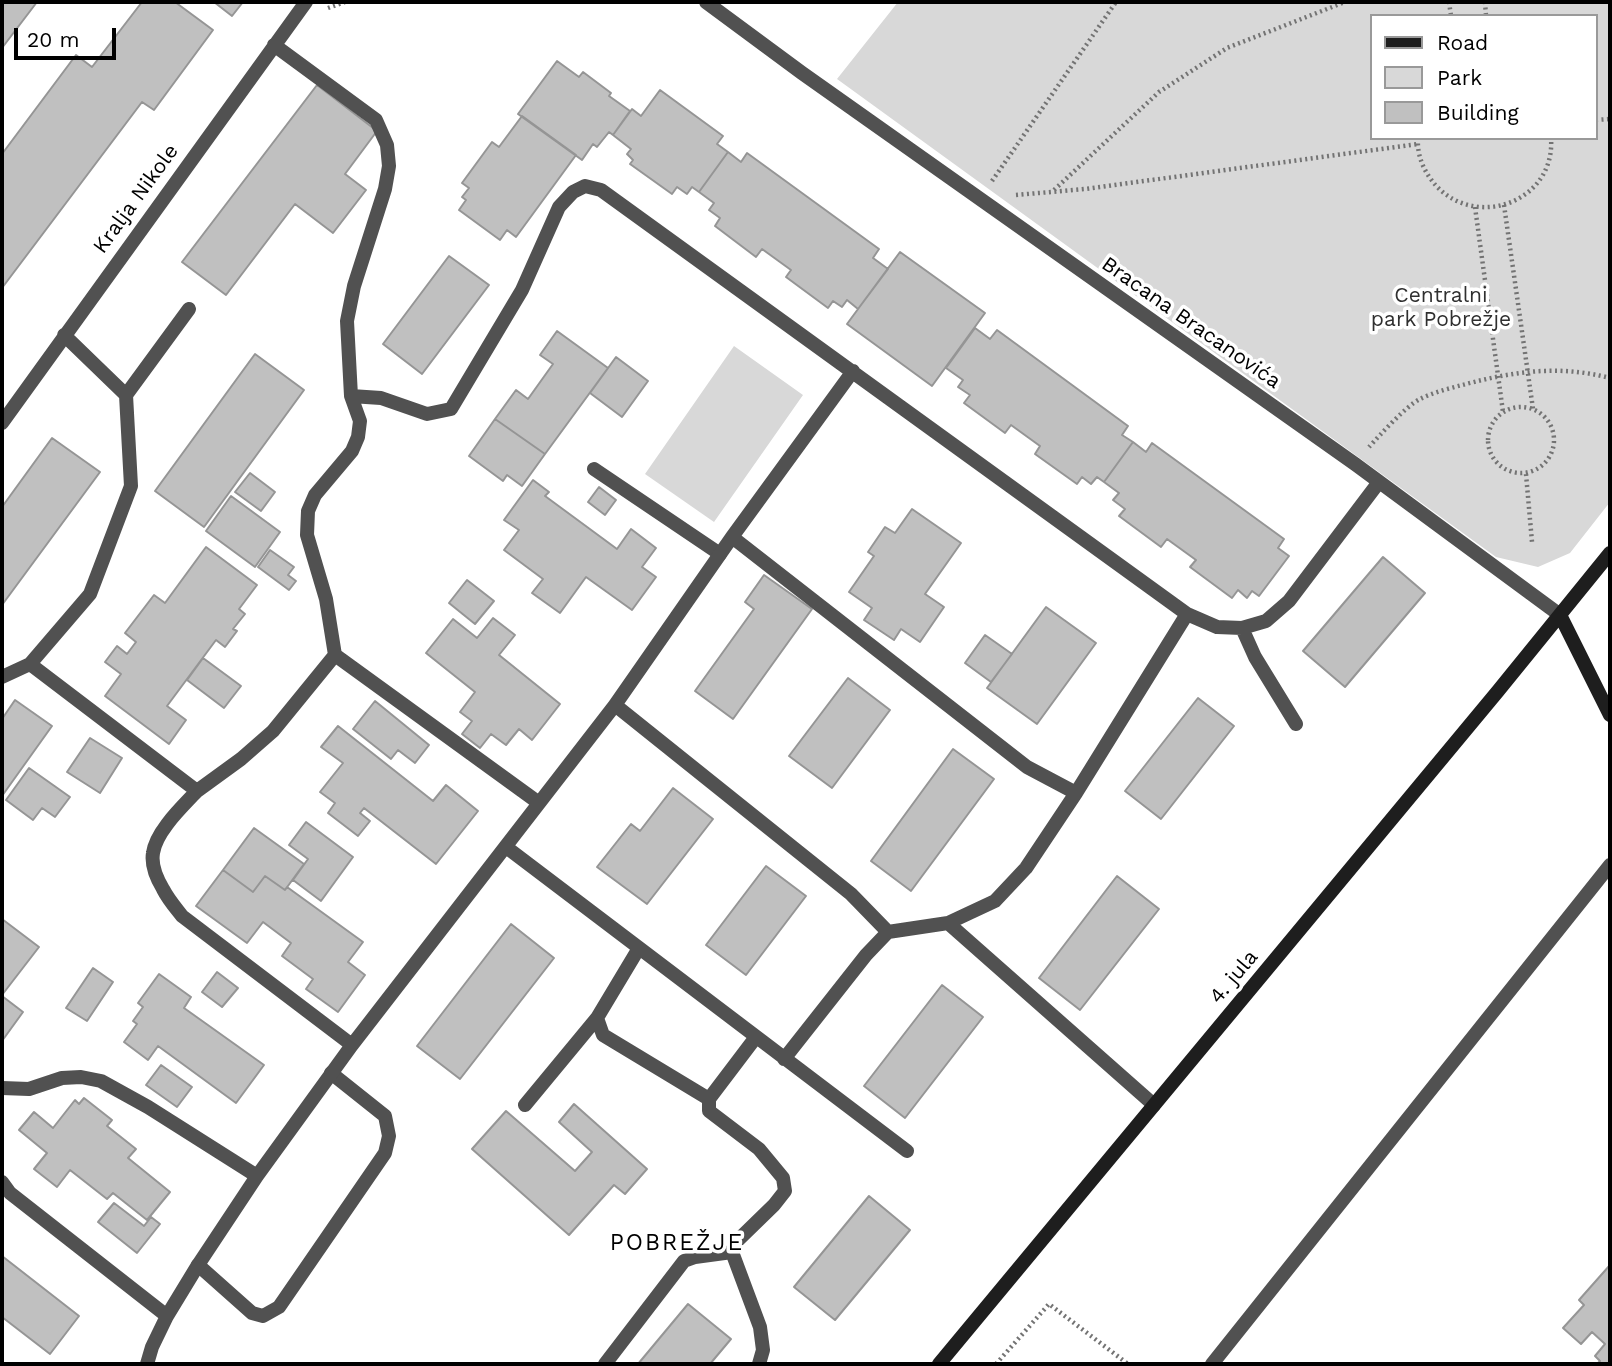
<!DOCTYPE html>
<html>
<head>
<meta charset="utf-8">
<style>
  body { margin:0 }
  #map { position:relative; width:1612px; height:1366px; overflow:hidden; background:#fff; font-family:"Work Sans",sans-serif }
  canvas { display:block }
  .frame { position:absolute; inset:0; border:4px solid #000; pointer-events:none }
  .legend { position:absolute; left:1370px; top:14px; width:228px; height:126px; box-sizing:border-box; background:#fff; border:2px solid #999; margin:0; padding:9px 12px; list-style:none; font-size:21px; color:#000 }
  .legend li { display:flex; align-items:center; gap:14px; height:35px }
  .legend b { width:35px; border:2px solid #999 }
  .scale { position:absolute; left:14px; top:28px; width:102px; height:32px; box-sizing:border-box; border:4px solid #000; border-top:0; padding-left:9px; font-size:21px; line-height:24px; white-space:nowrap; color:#000; -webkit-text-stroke:5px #fff; paint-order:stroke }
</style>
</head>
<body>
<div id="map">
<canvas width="1612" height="1366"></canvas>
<div class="frame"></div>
<ul class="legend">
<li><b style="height:9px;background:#1e1e1e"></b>Road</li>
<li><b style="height:19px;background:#d8d8d8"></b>Park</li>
<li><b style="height:19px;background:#c0c0c0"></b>Building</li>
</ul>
<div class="scale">20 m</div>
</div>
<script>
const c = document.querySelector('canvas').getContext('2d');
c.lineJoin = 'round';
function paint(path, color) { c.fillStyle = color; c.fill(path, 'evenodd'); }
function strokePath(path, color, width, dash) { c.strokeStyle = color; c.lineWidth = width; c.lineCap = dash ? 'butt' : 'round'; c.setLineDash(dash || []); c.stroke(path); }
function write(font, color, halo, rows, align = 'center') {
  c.font = font + ' "Work Sans",sans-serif'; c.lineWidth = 7; c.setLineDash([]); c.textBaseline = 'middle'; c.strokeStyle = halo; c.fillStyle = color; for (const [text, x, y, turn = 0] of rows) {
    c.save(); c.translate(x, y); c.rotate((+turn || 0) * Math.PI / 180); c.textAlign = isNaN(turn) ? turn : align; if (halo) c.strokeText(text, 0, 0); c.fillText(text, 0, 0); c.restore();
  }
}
paint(new Path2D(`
  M898,2H1610V502L1570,553L1538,567L1496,557L837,79ZM1372,16H1596V138H1372Z
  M734,346L803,395L714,522L645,474Z`), '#d8d8d8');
const building = new Path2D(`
  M2,2H37L2,48Z
  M142,2H175L213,30L154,110L142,102L2,288V154L76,55L92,67Z
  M214,2H243L232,16Z
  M557,61L579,77L583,72L611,93L609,96L630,111L613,135L609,132L597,147L593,144L582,160L518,114Z
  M317,85L377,131L345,174L366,190L333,233L295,204L226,295L182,262Z
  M660,90L723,136L717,144L728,152L699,192L692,187L687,194L677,187L672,194L630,164L633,160L627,154L631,149L613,135L632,109L641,116Z
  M522,116L576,155L516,237L507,230L500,240L459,210L466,200L462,197L469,188L462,183L492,142L499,147Z
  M728,152L741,162L747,153L879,249L873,258L888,269L858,309L847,300L842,307L833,301L828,308L786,277L791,270L762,249L756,257L715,226L720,218L709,210L714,203L699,192Z
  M900,252L985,313L932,386L847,324Z
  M449,256L489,285L422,374L383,344Z
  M975,328L990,339L997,330L1128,426L1122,435L1133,442L1104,482L1097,477L1091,484L1082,477L1077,484L1035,454L1040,446L1011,425L1005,433L964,403L970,395L958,387L963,380L946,368Z
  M557,331L608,368L545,454L495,419L516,390L528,399L553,364L540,355Z
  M255,354L304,390L204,527L155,491Z
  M616,357L648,381L622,417L590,393Z
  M495,419L545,454L522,486L507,475L503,481L469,456Z
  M52,438L100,472L2,605V507Z
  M1133,442L1146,452L1152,443L1284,539L1278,548L1289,556L1259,596L1252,591L1247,598L1238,590L1232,598L1190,567L1196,560L1167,539L1161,547L1119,516L1125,509L1113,500L1119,493L1104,482Z
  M250,473L275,492L261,511L235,492Z
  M533,480L549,492L545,496L617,549L631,529L656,548L642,567L656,577L632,610L586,577L560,613L532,593L543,579L504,550L519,530L504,520Z
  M599,487L616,500L605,515L588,502Z
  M231,496L280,532L255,567L206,531Z
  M912,509L961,543L925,594L944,607L920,642L901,629L894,640L864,620L872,608L849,592L874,556L868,552L885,527L895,533Z
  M206,547L257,585L239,609L245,614L233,629L237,631L225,647L216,640L167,706L186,720L169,744L105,696L121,674L105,662L117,646L127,654L136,642L125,633L154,595L165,603Z
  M270,550L294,567L288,575L296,581L289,590L258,567Z
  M1383,557L1425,593L1345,687L1303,651Z
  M764,575L812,609L733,719L695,691L754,609L745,602Z
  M467,580L494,601L475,624L449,603Z
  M1046,607L1096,643L1037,724L987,688Z
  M493,618L515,635L499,655L560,704L532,740L519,729L506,745L491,734L480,748L462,734L472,721L460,712L475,692L426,653L453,619L477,638Z
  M985,635L1012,654L991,682L965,663Z
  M203,658L241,686L224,708L187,680Z
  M848,678L890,710L832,788L789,756Z
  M1198,698L1234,726L1161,819L1125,791Z
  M15,700L52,726L2,796V719Z
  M375,701L429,745L415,763L398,750L391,759L353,729Z
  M338,726L433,801L446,785L478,811L436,864L364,808L360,813L370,821L358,836L328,813L335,803L320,792L343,763L321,747Z
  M90,738L122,758L100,793L67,772Z
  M953,749L994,779L911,891L871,861Z
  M29,768L70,797L55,817L42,808L33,820L6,800Z
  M673,788L713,819L647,904L597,867L631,824L640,831Z
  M306,822L353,857L321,901L293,880L308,859L289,845Z
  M254,828L304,864L285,890L265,876L253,892L223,870Z
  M766,866L806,896L746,975L706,945Z
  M223,870L253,892L265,876L285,890L287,887L363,942L348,962L365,975L338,1012L306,989L313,979L282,956L291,943L263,922L247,943L196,906Z
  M1117,876L1159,909L1080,1010L1039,978Z
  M2,919L39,947L2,995Z
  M511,924L554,958L460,1079L417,1046Z
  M93,968L113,982L87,1021L66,1008Z
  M217,972L238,988L222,1007L202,992Z
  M159,974L191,997L184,1008L264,1065L236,1103L158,1046L148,1060L124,1042L137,1024L133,1021L143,1007L138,1003Z
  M942,985L983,1017L905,1118L864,1086Z
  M2,996L23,1012L2,1041Z
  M161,1065L192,1087L177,1107L146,1085Z
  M84,1098L112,1120L107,1126L136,1149L128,1158L170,1192L147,1220L113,1193L107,1199L70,1170L57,1187L34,1169L47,1153L19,1130L34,1112L53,1128L75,1100L79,1104Z
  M574,1104L647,1169L625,1194L614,1185L569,1235L472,1149L506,1111L575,1171L592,1152L559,1122Z
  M869,1196L910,1230L835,1320L794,1287Z
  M114,1203L144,1226L151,1217L160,1224L137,1253L98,1222Z
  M2,1256L79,1316L50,1354L2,1317Z
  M1610,1265V1364H1597L1600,1361L1595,1356L1605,1344L1592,1332L1581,1344L1563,1328L1584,1305L1579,1300Z
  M688,1304L731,1339L710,1364H638Z`);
paint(building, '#c0c0c0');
strokePath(building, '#959595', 2);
strokePath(new Path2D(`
  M1449,2L1451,16
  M1485,2L1486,16
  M328,8L345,2
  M1596,120L1610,119
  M1418,138C1417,151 1421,164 1428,175C1465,234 1556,206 1551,138
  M992,181L1116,2
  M1054,190L1159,92L1227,48L1345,2
  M1016,195L1085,189L1418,144
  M1504,205L1533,409
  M1475,207L1503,412
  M1488 440a33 33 0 1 1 66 0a33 33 0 1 1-66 0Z
  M1369,447C1380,435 1406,406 1420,399C1434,392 1451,388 1466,384C1516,371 1560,365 1610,378
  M1526,474L1532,542
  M996,1364L1049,1304L1128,1364`), '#737373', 4.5, [2, 3.5]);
strokePath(new Path2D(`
  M594,469L720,554
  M198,1265L252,1313L263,1316L279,1307L385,1153L389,1136L385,1116L331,1073
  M1212,1364L1610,865`), '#515151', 14);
strokePath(new Path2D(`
  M706,2L802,73L1355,464L1560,615
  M274,45L376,120L387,145L389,166L385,189L354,286L347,321L351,396L360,421L358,437L352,451L315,495L308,511L307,535L326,599L335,655L539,803
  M126,395L189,309
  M351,396L381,398L427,414L451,409L522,290L559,207L573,192L585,186L601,190L1187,614L1217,627L1242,628L1266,621L1289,601L1379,482
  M2,423L306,2
  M732,537L1027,767L1076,793
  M1242,628L1255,657L1296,724
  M30,664L197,791L241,759L273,731L335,655
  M2,677L30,664L90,594L131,486L126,395L64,335
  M615,705L851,894L888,932
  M197,791C183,806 156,831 153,853C151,865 157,879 163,889C168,899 175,907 182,916L352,1045
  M506,847L907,1151
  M948,923L1154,1105
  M639,948L597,1018L603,1035L709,1099
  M756,1037L709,1099V1111L759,1149L783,1178L785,1191L774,1205L736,1242L732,1252L760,1327L763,1350L759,1364
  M784,1059L866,955L888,932L948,923L995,901L1026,868L1076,793L1187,614
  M2,1088L29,1089L62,1078L81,1077L101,1081L148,1107L257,1176
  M525,1105L597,1018
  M2,1182L10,1193L167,1316
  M147,1364L152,1347L167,1316L198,1265L257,1176L352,1045L615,705L732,537L853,371
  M605,1364L684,1261L695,1257L732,1252`), '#515151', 14);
strokePath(new Path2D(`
  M1560,615L1610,715
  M939,1364L1498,691L1610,553`), '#1e1e1e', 14);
write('21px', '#000', '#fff', [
  ["Kralja Nikole",136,199,-54],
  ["Bracana Bracanovića",1191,323,35],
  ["4. jula",1234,977,-50]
]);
write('21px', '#2f2f2f', '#fff', [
  ["Centralni",1441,296],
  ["park Pobrežje",1441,320]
]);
c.letterSpacing = '2px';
write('23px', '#000', '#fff', [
  ["POBREŽJE",677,1243]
]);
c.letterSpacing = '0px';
</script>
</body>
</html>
